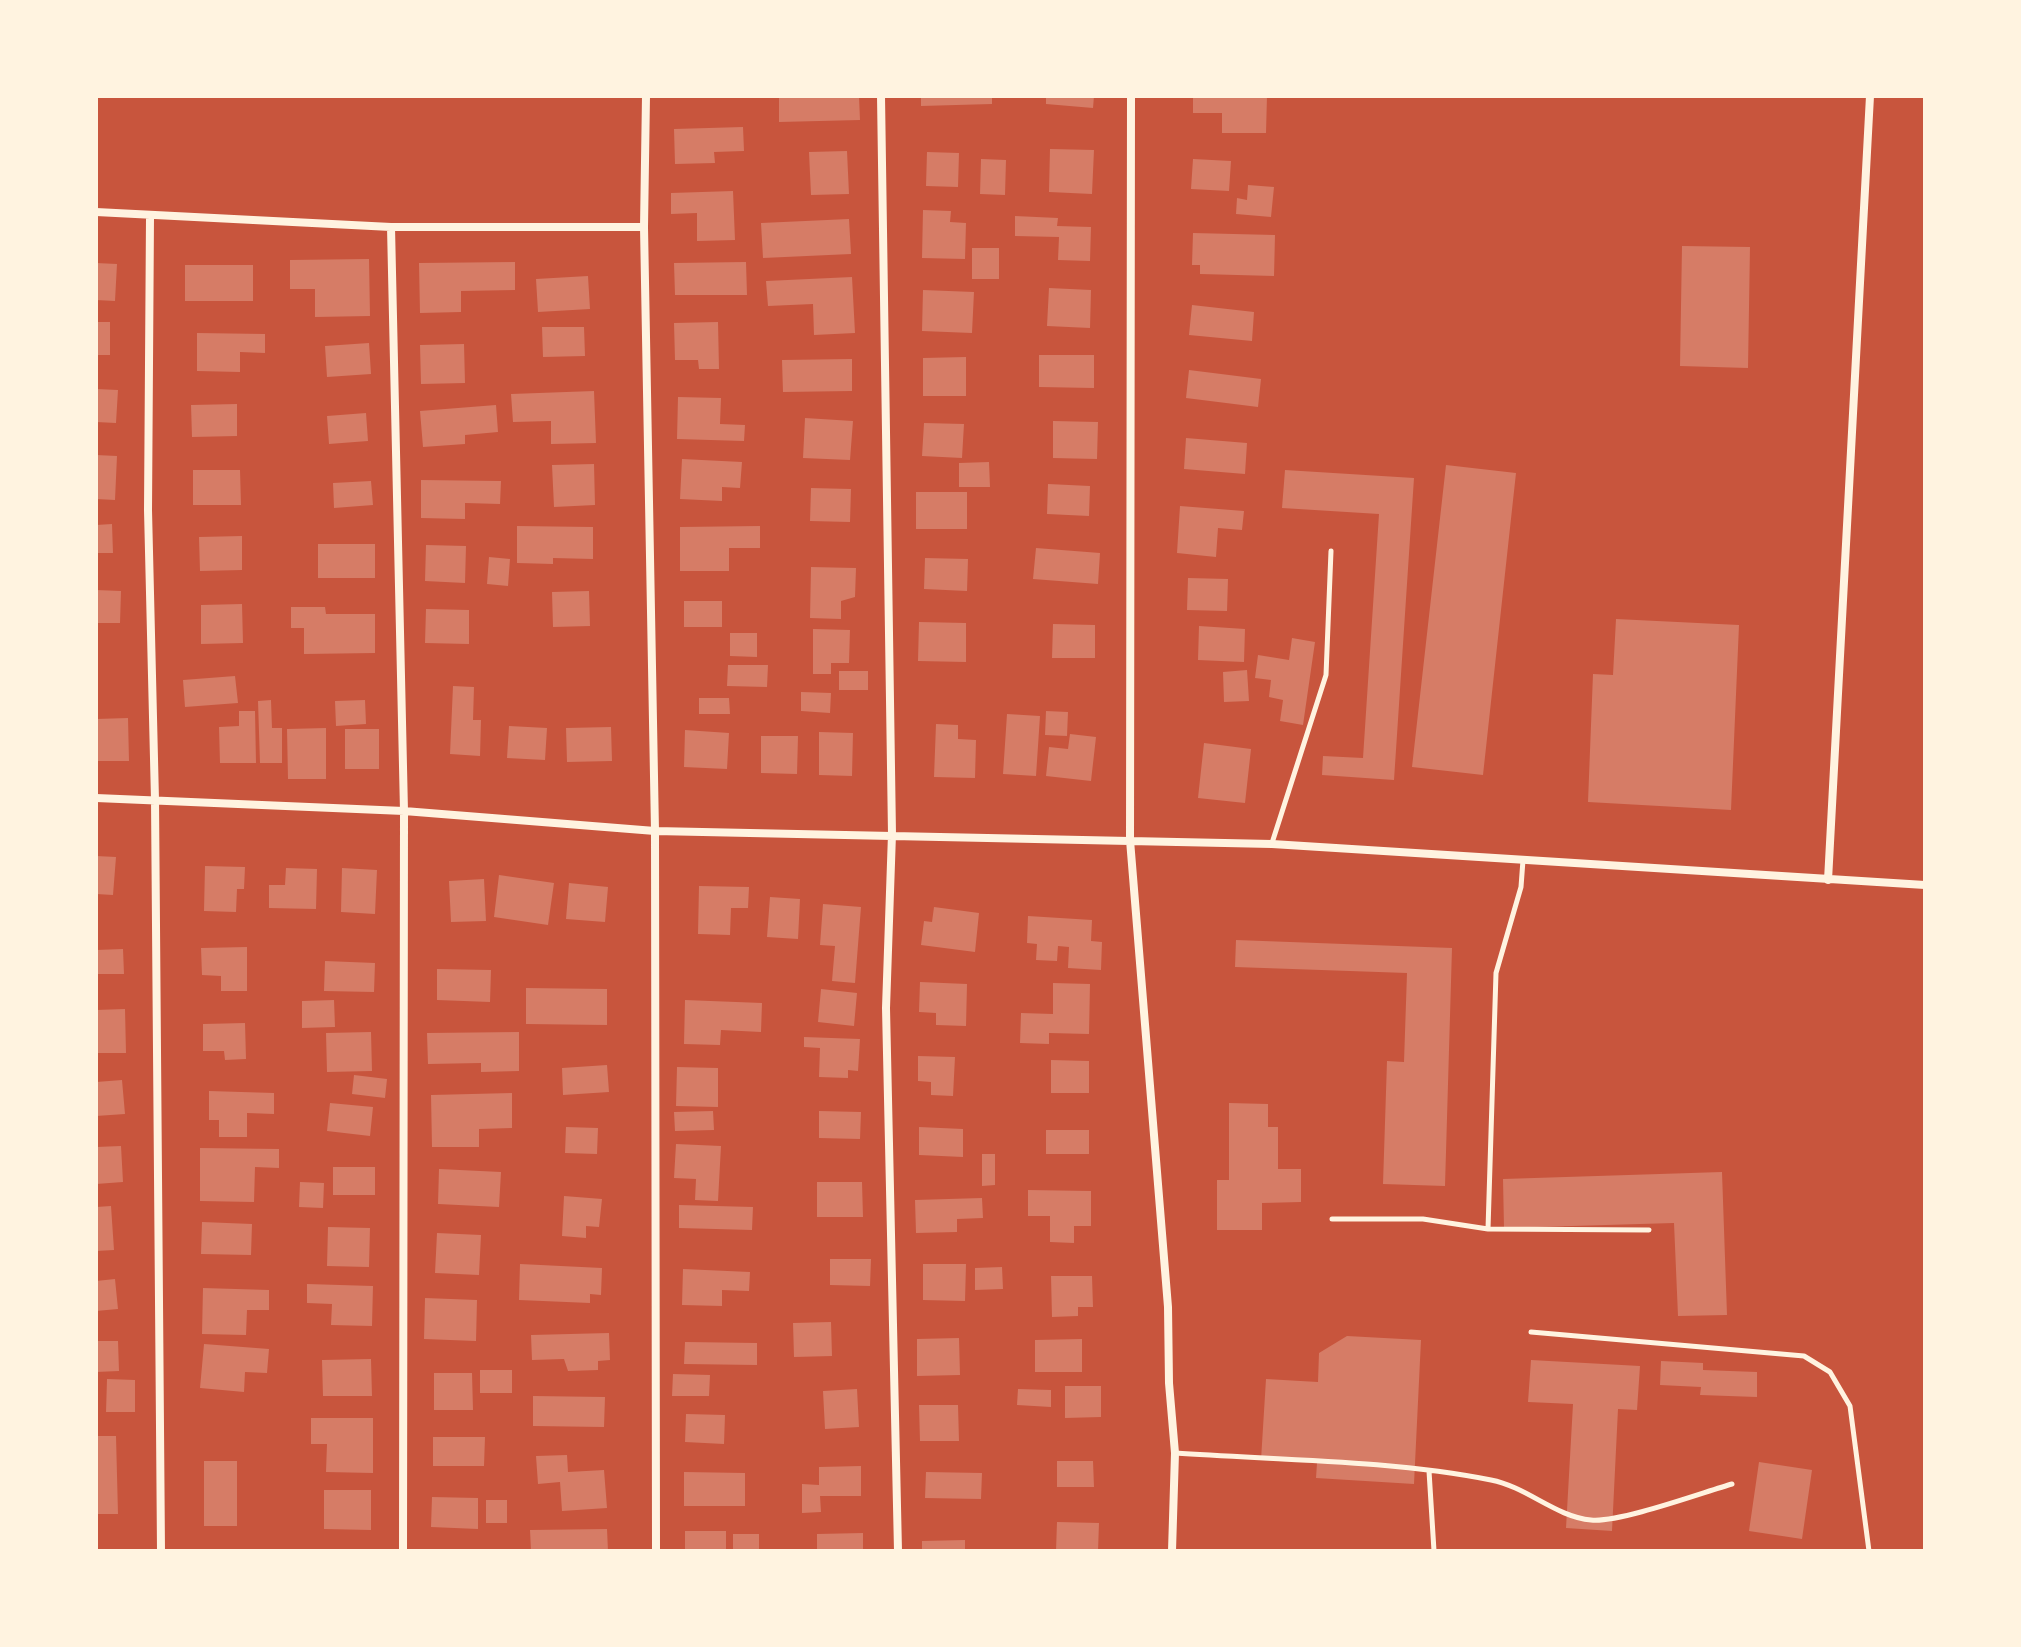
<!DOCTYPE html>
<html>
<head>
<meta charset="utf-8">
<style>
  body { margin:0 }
  #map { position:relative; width:2021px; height:1647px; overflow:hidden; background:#c8553d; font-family:"Sofia Sans Condensed",sans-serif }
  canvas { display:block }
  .frame { position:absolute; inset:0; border:98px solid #fff3e0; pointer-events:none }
</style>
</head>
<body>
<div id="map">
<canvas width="2021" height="1647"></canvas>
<div class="frame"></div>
</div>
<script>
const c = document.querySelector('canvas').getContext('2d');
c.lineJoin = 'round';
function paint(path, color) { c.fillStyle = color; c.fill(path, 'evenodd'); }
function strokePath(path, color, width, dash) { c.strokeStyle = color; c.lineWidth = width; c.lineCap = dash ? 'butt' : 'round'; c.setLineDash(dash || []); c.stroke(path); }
paint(new Path2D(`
  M779,96H859L860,120L779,122Z
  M921,96H992V104L921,106Z
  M1046,96H1094L1093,108L1046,104Z
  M1193,96H1267L1266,133H1222V113H1193Z
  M743,127L744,151L714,152L715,163L675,164L674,129Z
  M1050,149L1094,150L1092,194L1049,192Z
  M847,151L849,194L811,195L809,152Z
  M927,152L959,153L958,187L926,186Z
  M981,159L1006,160L1005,195L980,194Z
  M1193,159L1231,161L1229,191L1191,189Z
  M1248,185L1274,187L1271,217L1236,214L1237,198L1247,200Z
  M733,191L735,240L697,241V213L671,214V193Z
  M923,210L951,211L950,222L966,223L965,259L922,258Z
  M1015,216L1058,218L1057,226L1091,227L1090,261L1058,260L1059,237L1015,236Z
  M849,219L851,254L763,258L761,223Z
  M1193,233L1275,235L1274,276L1200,274V265H1192Z
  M1682,246L1750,247L1748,368L1680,366Z
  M972,248H999V279H972Z
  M369,259L370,316L315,317V289H290V260Z
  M515,262V290L461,291V312L420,313L419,263Z
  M746,262L747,295H675L674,263Z
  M96,263L117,264L115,301L96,300Z
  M185,265H253V301H185Z
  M588,276L590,309L538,312L536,279Z
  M852,277L855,333L814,335L813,304L768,306L766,281Z
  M1049,288L1091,290L1090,328L1047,326Z
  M923,290L974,292L972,333L922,331Z
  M1192,305L1254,312L1252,341L1189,335Z
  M96,322H110V355H96Z
  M718,322L719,369H699L698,360H675L674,323Z
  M542,327H584L585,356L543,357Z
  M197,333L265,334V353L240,352V372L197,371Z
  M369,343L371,374L327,377L325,346Z
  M464,344L465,383L421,384L420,345Z
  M1039,355H1094V388L1039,387Z
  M966,357V396H923V358Z
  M852,359V391L783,392L782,360Z
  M1189,370L1261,379L1258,407L1186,398Z
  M96,389L118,390L116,423L96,422Z
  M594,391L596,443L551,444V421L513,422L511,394Z
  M678,397L721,398L720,424L745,425L744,441L677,439Z
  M237,404V436L192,437L191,405Z
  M496,405L498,432L465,435V444L423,447L420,411Z
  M366,413L368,441L329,444L327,416Z
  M805,418L853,421L850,460L803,458Z
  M1053,421L1098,422L1097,459L1053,458Z
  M924,423L964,424L962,458L922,456Z
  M1186,438L1247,443L1245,474L1184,469Z
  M96,455L117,456L115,500L96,499Z
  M682,459L742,462L740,488L722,487V501L680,499Z
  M989,462L990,487H959V463Z
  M594,464L595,505L554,507L552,465Z
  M1446,465L1516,473L1483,775L1412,767Z
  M193,470H240L241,505H193Z
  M1285,470L1414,478L1394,780L1322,775L1323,756L1363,758L1379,514L1282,508Z
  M421,480L501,481L500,504L465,503V519L421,518Z
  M371,481L373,505L334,508L333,483Z
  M1048,484L1090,486L1089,516L1047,514Z
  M811,488L851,489L850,522L810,521Z
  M916,492H967V529H916Z
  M1180,506L1244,511L1242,530L1218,528L1216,557L1177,553Z
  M112,524L113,553H96V525Z
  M517,526L593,527V559L553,558V564L517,563Z
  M760,526V548H729V571H680V527Z
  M242,536V570L200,571L199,537Z
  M318,544H375V578H318Z
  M426,545L466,546L465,583L425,581Z
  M1036,548L1100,553L1098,584L1033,579Z
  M489,557L510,559L508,586L487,584Z
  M925,558L968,559L967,591L924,589Z
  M811,567L856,568L855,597L841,601V619L810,618Z
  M1188,578L1228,579L1227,611L1187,610Z
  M96,590L121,591L120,623H96Z
  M589,591L590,626L553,627L552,592Z
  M684,601H722V627H684Z
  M242,604L243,643L201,644V605Z
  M291,607H325L326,614H375V653L304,654V628H291Z
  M426,609L469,610V644L425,643Z
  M1616,619L1739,625L1731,810L1588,802L1593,674L1613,675Z
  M919,622L966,623V662L918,661Z
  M1053,624L1095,625V658H1052Z
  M1199,626L1245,629L1244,662L1198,660Z
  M813,629L850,630L849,663H831V674H813Z
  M730,633H757V657L730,656Z
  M1292,638L1315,642L1303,725L1280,721L1283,700L1269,697L1271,680L1255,678L1258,655L1289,660Z
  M728,665H768L767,687L727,686Z
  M1247,670L1249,701L1224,702L1223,672Z
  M839,671H868V690H839Z
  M235,676L238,703L185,707L183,680Z
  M453,686L474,687L473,720H481L480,756L450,754Z
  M801,692L831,693L830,713L801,711Z
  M699,698H729L730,714H699Z
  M271,700L272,728H282V763H260L258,701Z
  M365,700L366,724L336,726L335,701Z
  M239,711H255L256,763H220L219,727L239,726Z
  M1046,711L1068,712L1067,736L1045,735Z
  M1007,714L1040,716L1036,776L1003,774Z
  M128,718L129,761H96V719Z
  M936,724L958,725V739L976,740L975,778L934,777Z
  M509,726L547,728L545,760L507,758Z
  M611,727L612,761L567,762L566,728Z
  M326,728V779H288L287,729Z
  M345,729H379V769H345Z
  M685,730L729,733L727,769L684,767Z
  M819,732L853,733L852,776L819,775Z
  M1070,734L1096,737L1091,781L1046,776L1049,747L1068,749Z
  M761,736H798L797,774L761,773Z
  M1204,743L1251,749L1245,803L1198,798Z
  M96,856L116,857L113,895L96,894Z
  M205,866L245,867L244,889H237L236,912L204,911Z
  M286,868L317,869L316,909L269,908V885H285Z
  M342,868L377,870L375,914L341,912Z
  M499,875L554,883L548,925L494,917Z
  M484,879L486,921L451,922L449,881Z
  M569,883L608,887L605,922L566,919Z
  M699,886L749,887L748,908H731L730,935L698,934Z
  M770,897L800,899L798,939L767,937Z
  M823,904L861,907L855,983L832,981L835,946L820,945Z
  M934,907L979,913L975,952L921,945L924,921L932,922Z
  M1028,916L1092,920L1091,941L1102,942L1101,970L1068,968L1069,947L1058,946L1057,961L1036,960L1037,944L1027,943Z
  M1236,940L1452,948L1445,1186L1383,1184L1387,1061L1404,1062L1407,973L1235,967Z
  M247,947V991H221V976L202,975L201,948Z
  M123,949L124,974H96V950Z
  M325,961L375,963L374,992L324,991Z
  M437,969L491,970L490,1002L437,1000Z
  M920,982L967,984L966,1026L936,1025V1013L919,1012Z
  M1053,983L1090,984L1089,1034L1049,1033V1044L1020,1043L1021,1013L1053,1014Z
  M526,988L607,989V1025L526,1024Z
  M821,989L857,993L854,1026L818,1022Z
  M334,1000L335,1027L302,1028V1001Z
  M685,1000L762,1003L761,1032L721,1030L720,1045L684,1044Z
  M125,1009L126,1053H96V1010Z
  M245,1023L246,1059L225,1060L224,1051H203V1024Z
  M371,1032L372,1071L327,1072L326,1033Z
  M519,1032V1071L481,1072V1063L428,1064L427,1033Z
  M804,1037L860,1039L858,1071L848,1070V1078L819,1077L820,1048L804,1047Z
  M918,1056L955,1057L953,1096L931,1095V1082L918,1081Z
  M1051,1060L1089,1061V1093H1051Z
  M607,1065L609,1092L563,1095L562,1068Z
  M677,1067L718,1068V1107L676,1106Z
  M354,1075L387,1079L385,1098L352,1094Z
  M122,1080L125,1114L96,1116V1082Z
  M209,1091L274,1093V1114L247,1113V1137H219V1120H209Z
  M512,1093V1128L479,1129V1147H432L431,1095Z
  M330,1103L373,1107L370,1136L327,1131Z
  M1229,1103L1268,1104V1127H1278V1169H1301V1202L1262,1203V1230H1217V1180H1229Z
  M713,1111L714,1130L675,1131L674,1112Z
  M819,1111L861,1112L860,1139L819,1138Z
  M566,1127L598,1128L597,1154L565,1153Z
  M919,1127L963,1129V1157L919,1155Z
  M1046,1130H1089V1154H1046Z
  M676,1144L721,1146L718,1201L695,1200L696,1179L674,1178Z
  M121,1146L123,1182L96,1184V1147Z
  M200,1148L279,1149V1168L255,1167L254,1202L200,1201Z
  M982,1154H995V1185L982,1186Z
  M333,1167H375V1195H333Z
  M439,1169L501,1172L499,1207L438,1204Z
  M1722,1172L1727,1315L1678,1316L1674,1223L1504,1228L1503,1179Z
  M300,1182L324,1183L323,1208L299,1207Z
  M817,1182H862L863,1217H817Z
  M1028,1190L1091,1191V1226H1074V1243L1050,1242V1216H1028Z
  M564,1196L602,1199L599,1227L586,1226V1238L562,1236Z
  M982,1198L983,1218L957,1219V1232L916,1233L915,1200Z
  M679,1205L753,1207L752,1230L679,1228Z
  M111,1206L114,1250L96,1251V1207Z
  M202,1222L252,1224L251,1255L201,1254Z
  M328,1227L370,1228L369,1267L327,1266Z
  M437,1233L481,1235L479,1275L435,1273Z
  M830,1259H871L870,1286L830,1285Z
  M520,1264L602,1268L601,1295L590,1294V1303L519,1300Z
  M923,1264H966L965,1301L923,1300Z
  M1002,1267L1003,1289L975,1290V1268Z
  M683,1269L750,1272L749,1291L722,1290V1306L682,1305Z
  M1051,1276H1092L1093,1307H1078V1316L1052,1317Z
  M115,1279L118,1309L96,1311V1281Z
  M307,1284L373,1286L372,1326L331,1325L332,1304L307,1303Z
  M203,1288L269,1290V1310H247L246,1335L202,1334Z
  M425,1298L477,1300L476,1341L424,1339Z
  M831,1322L832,1356L794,1357L793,1323Z
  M609,1333L610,1360L598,1361V1370L568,1371L564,1359L532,1360L531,1335Z
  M1347,1336L1421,1340L1414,1484L1316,1478L1317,1463L1261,1460L1266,1379L1318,1382L1319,1353Z
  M959,1338L960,1375L917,1376V1339Z
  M1082,1339V1372H1035V1340Z
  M96,1341H118L119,1371L96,1372Z
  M685,1342L757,1343V1365L684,1364Z
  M204,1344L269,1349L267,1373L245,1372L244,1392L200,1388Z
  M371,1359L372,1396H323L322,1360Z
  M1531,1360L1640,1366L1637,1410L1618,1409L1612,1531L1566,1528L1573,1404L1528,1402Z
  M1661,1361L1703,1363V1370L1757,1372V1397L1700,1395L1701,1387L1660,1385Z
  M480,1370H512V1393H480Z
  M434,1373H472L473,1410H434Z
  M673,1374L710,1375L709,1396H672Z
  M107,1379L135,1380V1412H106Z
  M1065,1386H1101V1417L1065,1418Z
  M857,1389L859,1427L825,1429L823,1391Z
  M1018,1389L1051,1390V1407L1017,1405Z
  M533,1396L605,1397L604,1427L533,1426Z
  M919,1405H958L959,1441H920Z
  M686,1414L725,1415L724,1444L685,1442Z
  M311,1418H373V1473L326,1472L327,1444H311Z
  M96,1436H116L118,1514H96Z
  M433,1437H485L484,1466H433Z
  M567,1455L568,1472L604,1470L607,1508L562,1511L560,1482L538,1484L536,1456Z
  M204,1461H237V1526H204Z
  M1057,1461H1093L1094,1487H1057Z
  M1759,1462L1812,1470L1802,1539L1749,1531Z
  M861,1466V1496H820L821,1512L802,1513V1484L819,1485V1467Z
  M684,1472L745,1473V1506H684Z
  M926,1472L982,1473L981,1499L925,1498Z
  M324,1490H371V1530L324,1529Z
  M432,1497L478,1498V1529L431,1527Z
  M486,1500H507V1523H486Z
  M1057,1522L1099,1523L1098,1551H1056Z
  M607,1529L608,1551H531L530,1530Z
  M685,1531H726V1551H685Z
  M863,1533V1551H817V1534Z
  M733,1534H759V1551H733Z
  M965,1540V1551H922V1541Z`), '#d67c66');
strokePath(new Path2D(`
  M1272,843L1326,675L1331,551
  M1332,1219H1423L1488,1229L1649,1230
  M1488,1229L1496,973L1521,887L1523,860
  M1531,1332L1804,1356L1830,1372L1850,1406L1869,1551
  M1175,1453C1277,1460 1391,1460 1491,1480C1527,1487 1556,1517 1591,1520C1619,1523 1701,1493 1732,1484
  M1429,1471L1434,1551`), '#fff3e0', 5);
strokePath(new Path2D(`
  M646,96L644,227L655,831L656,1551
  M881,96L892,834L886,1008L898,1551
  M1131,96L1130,840L1168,1307L1169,1383L1175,1453L1172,1551
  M96,212L391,227H644
  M150,217L148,510L155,800L161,1551
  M391,227L404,811L403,1551
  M96,798L404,811L655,831L1272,844L1925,885
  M1828,880L1870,96`), '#fff3e0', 8);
</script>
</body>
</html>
